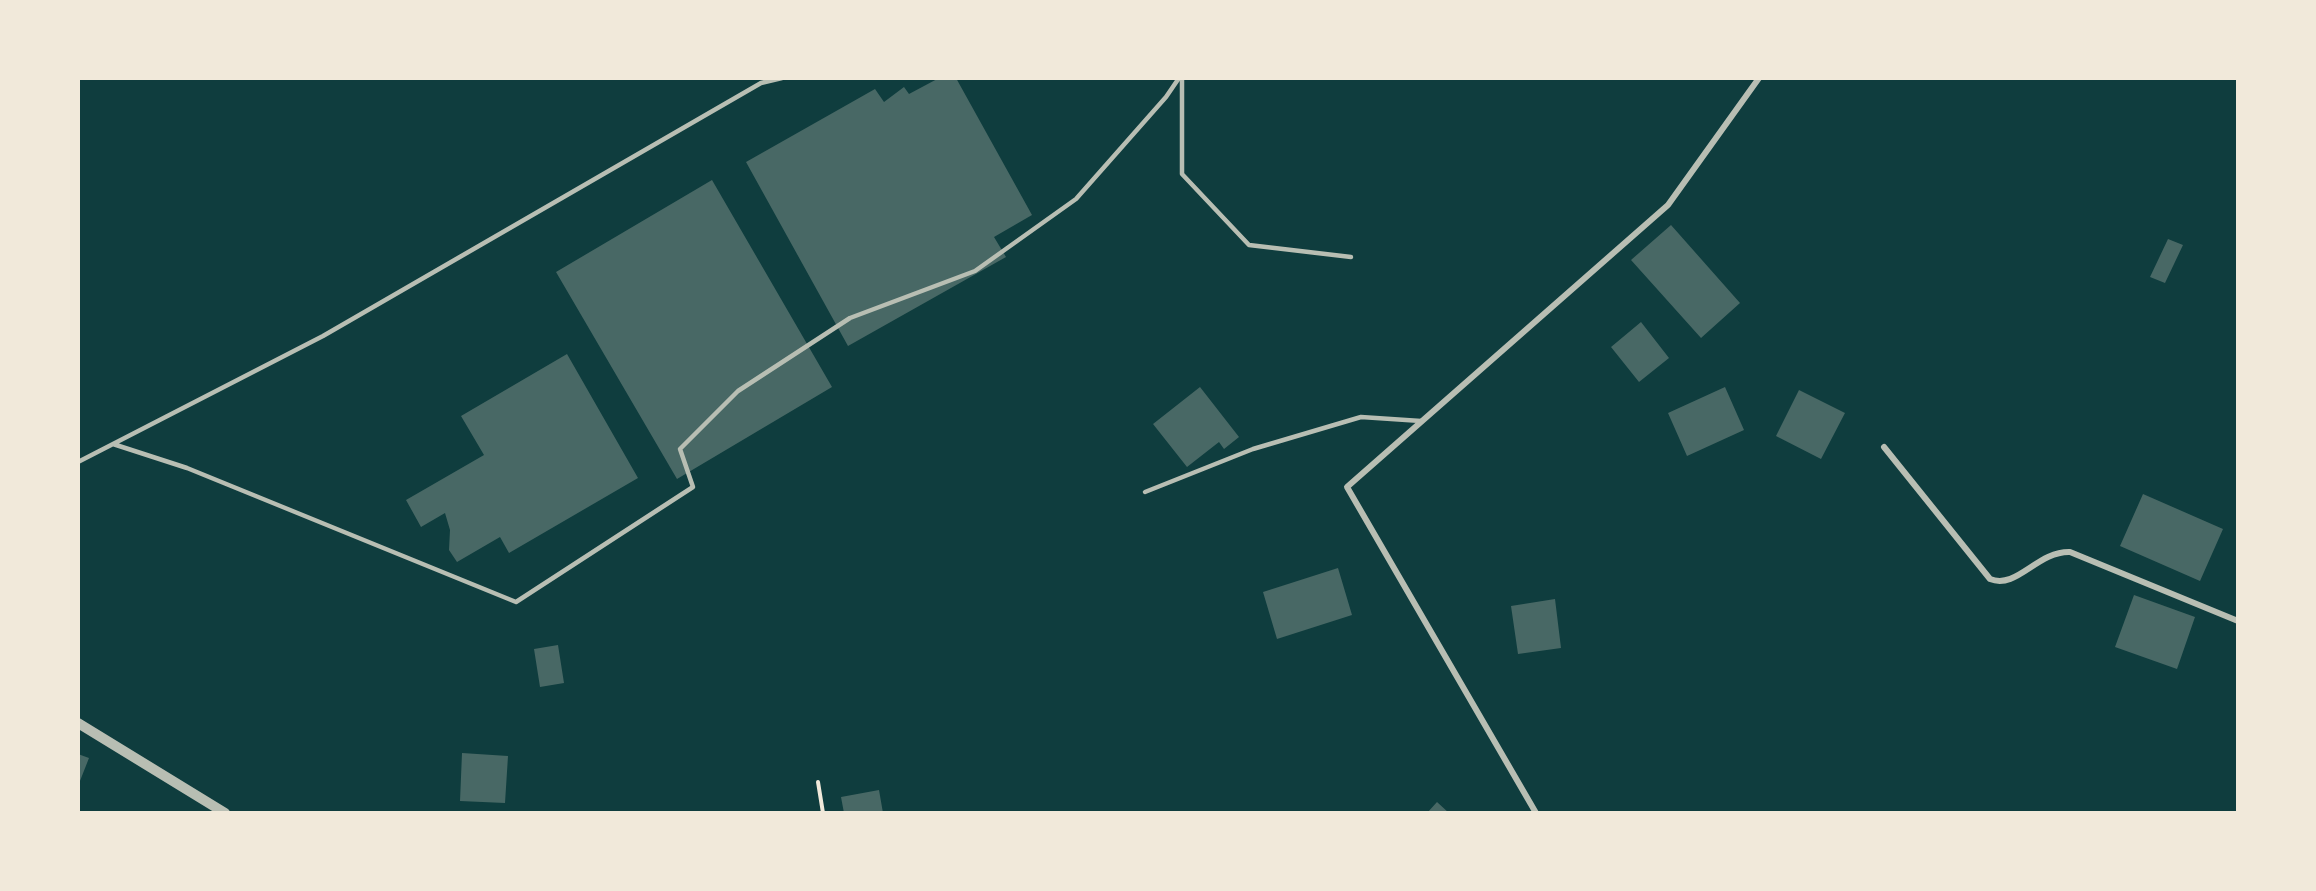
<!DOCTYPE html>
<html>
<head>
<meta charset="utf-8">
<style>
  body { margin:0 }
  #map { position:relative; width:2316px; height:891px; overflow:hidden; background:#0f3d3e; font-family:Jost,sans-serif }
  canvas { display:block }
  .frame { position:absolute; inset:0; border:80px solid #f1e9da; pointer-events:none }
</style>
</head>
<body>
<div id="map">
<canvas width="2316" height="891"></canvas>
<div class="frame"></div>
</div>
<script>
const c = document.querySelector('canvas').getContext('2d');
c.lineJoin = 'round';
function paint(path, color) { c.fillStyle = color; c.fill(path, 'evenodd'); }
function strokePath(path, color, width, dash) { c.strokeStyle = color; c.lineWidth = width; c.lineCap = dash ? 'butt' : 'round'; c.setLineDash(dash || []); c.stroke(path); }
paint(new Path2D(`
  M939,78H956L1032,215L994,237L1006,257L848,346L746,162L875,89L884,102L904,87L909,94Z
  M712,180L832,387L677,479L556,272Z
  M1671,225L1740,303L1701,338L1631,260Z
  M2168,239L2183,245L2165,283L2150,277Z
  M1641,322L1669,358L1639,382L1611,347Z
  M567,354L638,478L509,553L500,537L457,562L449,550L450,530L445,513L421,527L406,500L484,455L461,416Z
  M1200,387L1239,437L1224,449L1219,442L1187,467L1153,424Z
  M1725,387L1744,430L1687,456L1668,413Z
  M1799,390L1845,413L1821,459L1776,436Z
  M2143,494L2223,529L2200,581L2120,546Z
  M1338,568L1352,615L1277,639L1263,592Z
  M2134,595L2195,617L2177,669L2115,647Z
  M1555,599L1561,648L1518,654L1511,606Z
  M558,645L564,683L540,687L534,649Z
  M462,753L508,756L505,803L460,801Z
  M78,754L89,758L78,786Z
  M879,790L883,813H844L841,797Z
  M1437,802L1449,813H1427Z`), '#486865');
strokePath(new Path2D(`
  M1385,78H1394
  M818,782L823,813`), '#f1e9da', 4);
strokePath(new Path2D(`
  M1182,78V174L1249,245L1351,257
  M113,444L187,468L516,602L693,487L680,449L738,391L850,318L975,271L1076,199L1166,97L1179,78
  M78,462L323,336L761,83L782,78
  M1145,492L1253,449L1361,417L1421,421`), '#b8beb3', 4.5);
strokePath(new Path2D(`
  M1884,447L1990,579C2017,590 2037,551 2070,552L2238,621
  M1536,813L1347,487L1668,205L1759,78`), '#b8beb3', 6);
strokePath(new Path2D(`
  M78,723L225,813`), '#b8beb3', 10);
</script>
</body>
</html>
